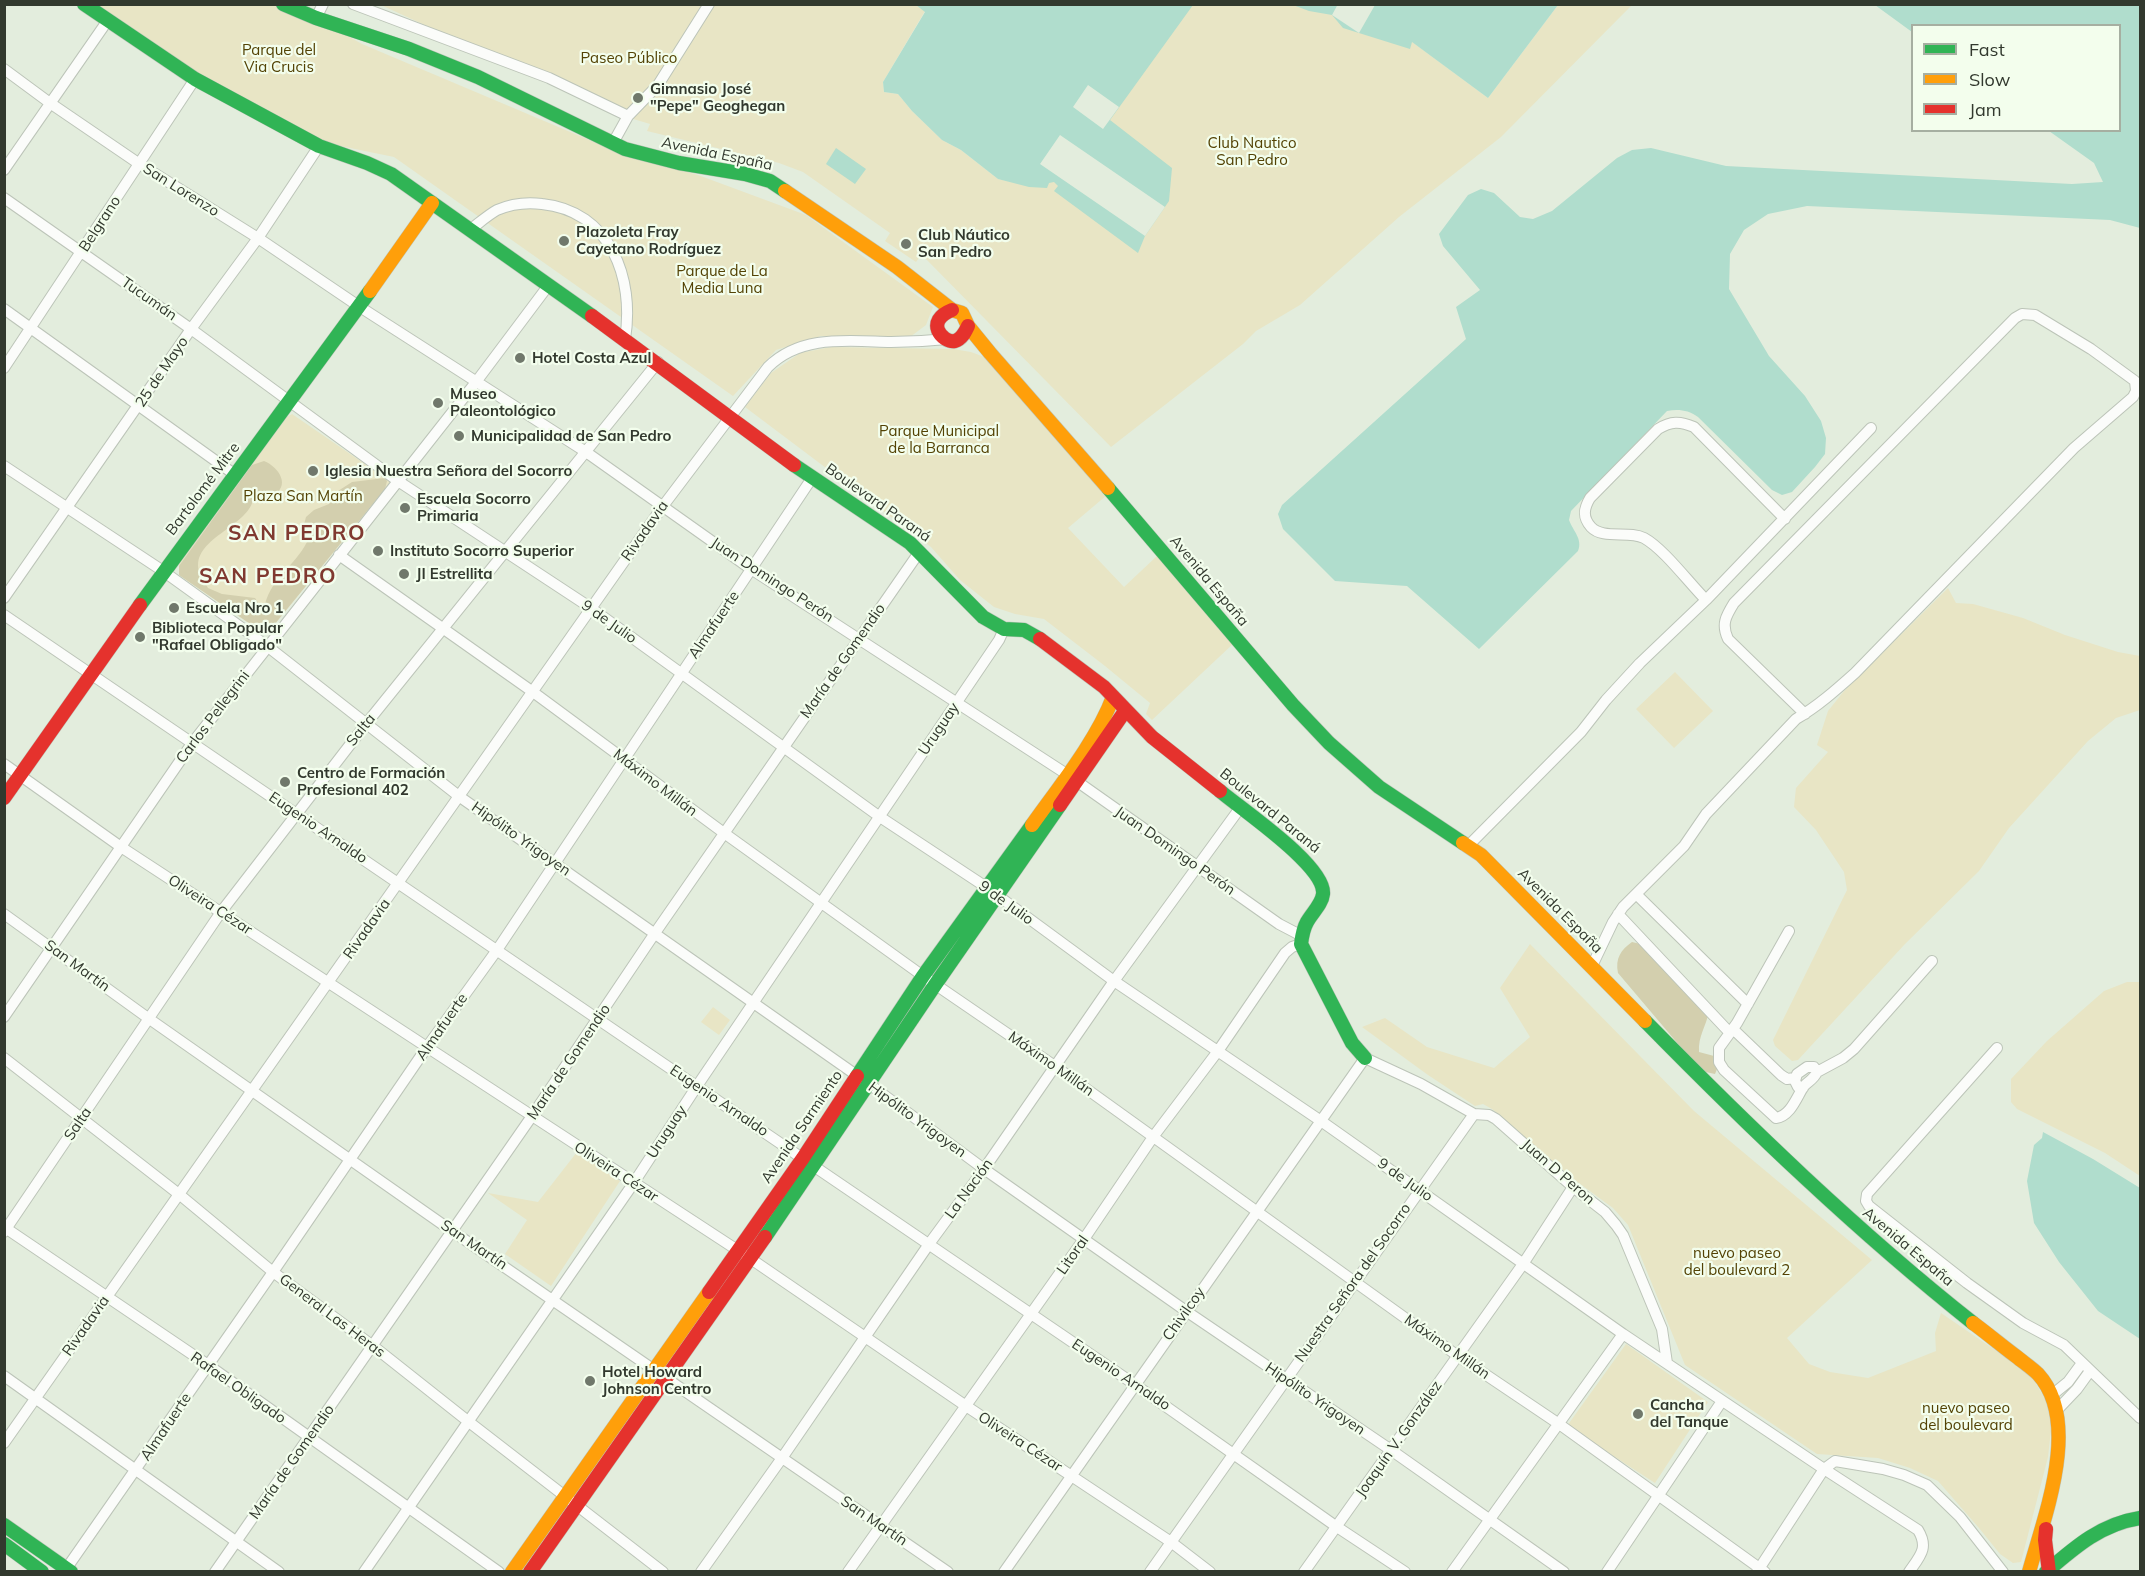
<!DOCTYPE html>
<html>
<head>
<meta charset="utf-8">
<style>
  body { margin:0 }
  #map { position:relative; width:2145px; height:1576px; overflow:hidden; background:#e3eddd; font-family:Mulish,sans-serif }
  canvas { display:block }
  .frame { position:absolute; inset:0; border:6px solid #32392e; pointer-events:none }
  .legend { position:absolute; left:1911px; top:24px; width:210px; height:108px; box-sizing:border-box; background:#f3feed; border:2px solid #a6afa1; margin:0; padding:8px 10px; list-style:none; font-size:18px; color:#32392e }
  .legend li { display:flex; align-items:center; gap:12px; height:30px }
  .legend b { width:30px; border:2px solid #a6afa1 }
</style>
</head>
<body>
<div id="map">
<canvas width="2145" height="1576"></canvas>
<div class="frame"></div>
<ul class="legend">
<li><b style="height:8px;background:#30b455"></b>Fast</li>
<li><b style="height:8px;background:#ff9f0a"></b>Slow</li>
<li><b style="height:8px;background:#e5322d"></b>Jam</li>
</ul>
</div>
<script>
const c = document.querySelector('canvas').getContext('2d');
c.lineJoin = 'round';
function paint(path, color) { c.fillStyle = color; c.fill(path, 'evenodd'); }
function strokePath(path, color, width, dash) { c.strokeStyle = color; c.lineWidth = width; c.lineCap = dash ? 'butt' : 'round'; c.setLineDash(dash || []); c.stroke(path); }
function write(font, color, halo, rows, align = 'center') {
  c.font = font + ' Mulish,sans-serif'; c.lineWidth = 4.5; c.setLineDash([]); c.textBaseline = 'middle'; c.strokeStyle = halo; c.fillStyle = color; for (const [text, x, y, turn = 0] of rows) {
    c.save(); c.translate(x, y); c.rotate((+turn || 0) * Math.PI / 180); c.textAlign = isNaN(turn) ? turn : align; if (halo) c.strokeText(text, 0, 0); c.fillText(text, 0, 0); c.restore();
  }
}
paint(new Path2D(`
  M89,5H293L362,44L620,153L698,175L806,215L933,307L926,325L910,337L821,336L776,350L733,396L394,157L321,142L198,76Z
  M381,5H916L925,11L883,82L884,92L898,94L912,111L942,140L961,150L998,179L1013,182L1040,164L1175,5H1375L1411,41L1488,98L1558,5H1632L1501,137L1399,217L1300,305L1256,331L1243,344L1111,447L924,257L921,255L916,262L885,241L890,233L803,172L779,163L647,131L650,124L620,115Z
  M831,347L953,349L971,352L987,358L1107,495L1068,528L1124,587L1157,556L1234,643L1152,720L1146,714L1150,703L1105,666L1044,619L1015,614L994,607L960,580L931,547L745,407L771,373L800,353Z
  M292,414L391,482L270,630L256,628L179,575V564L287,417Z
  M1948,588L1956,603L1973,604L2023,618L2065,635L2118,652L2140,656V710L2116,718L2088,741L2009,828L1979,871L1905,944L1798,1060L1792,1061L1775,1046L1773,1040L1847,890L1844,872L1816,830L1794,807L1796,788L1828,752L1817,745L1828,711L1844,691Z
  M1675,672L1713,711L1674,748L1636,709Z
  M1530,944L1694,1111L1872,1260L1787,1338L1809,1364L1830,1372L1868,1378L1936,1351L1935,1333L1941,1313L2030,1374L2053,1412L2048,1457L2021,1562L2013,1563L2000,1554L1979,1528L1938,1481L1910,1468L1878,1458L1817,1454L1685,1365L1628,1225L1613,1208L1576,1181L1492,1109L1483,1104L1475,1106L1428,1075L1362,1027L1385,1018L1427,1047L1494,1068L1530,1037L1500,988Z
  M2127,982H2140V1176L2105,1153L2017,1109L2011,1102V1079L2047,1041L2104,991Z
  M713,1007L730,1020L719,1035L701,1022Z
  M577,1152L620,1181L551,1286L505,1254L527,1220L488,1193L538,1202Z
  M1626,1344L1708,1402L1655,1483L1567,1426Z`), '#e8e5c5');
paint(new Path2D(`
  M264,461C279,467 292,487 271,496C266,499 259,497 253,500C247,527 191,539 199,571C201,577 205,583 208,588L222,594L255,598L259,604H265C273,576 294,567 307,542L303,528L306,517L314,510L329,504L338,491L352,482L385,478L387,481L385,489L270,630L256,628L179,575V566L252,465Z
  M1632,942L1649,946L1709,1011C1706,1027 1698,1036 1699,1052L1714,1056L1719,1064L1715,1074L1701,1071L1618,973C1615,958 1621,950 1632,942Z`), '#d3cfae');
paint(new Path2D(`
  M916,5H1193L1110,120L1172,168L1169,201L1145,236L1138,253L1054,191L1058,186L1054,182L1049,183L1047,188L1029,187L998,179L961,150L942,140L912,111L898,94L884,92L883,82L925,12Z
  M1293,5H1558L1488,98L1412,42L1410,49L1343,28L1332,15L1309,11Z
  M1875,5H2140V228L2110,220L1807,206L1768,214L1744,230L1730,254L1729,289L1769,356L1805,396L1821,421L1826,438L1825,454L1815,467L1792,492L1782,495L1772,490L1698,417C1688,410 1679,409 1667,411L1571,511L1569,520C1573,531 1583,539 1578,551L1479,649L1407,586L1335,581L1283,529L1278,514L1282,505L1466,339L1456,307L1480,290L1443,246L1439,234L1468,195L1481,189L1494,193L1520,217L1533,219L1552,211L1617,158L1632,150L1651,148L1726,166L2072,184L2103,182L2094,163L2049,131L2120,130V26H1912V32Z
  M836,148L866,169L855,184L826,164Z
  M2043,1132L2093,1159L2140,1188V1339L2098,1311L2059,1262L2034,1223L2027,1181L2034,1145L2042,1138Z`), '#b0ddcd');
paint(new Path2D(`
  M1338,4H1374L1375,5L1359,33L1332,15Z
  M1088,85L1119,107L1103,129L1073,107Z
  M1060,135L1165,207L1145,236L1040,164Z`), '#e3eddd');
const street = new Path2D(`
  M353,4L549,78L628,116
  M316,18L323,4
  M4,69L50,103L138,163L258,238L360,307L586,452L751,569L1068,775L1279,924L1302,936
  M613,143L628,116L658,85L709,4
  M4,170L108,20
  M4,198L191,329L398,481L591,608L880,817L986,887L1114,981L1321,1121L1623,1334L1824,1469L1835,1461L1883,1469L1904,1475L1927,1485L1960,1517L2003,1572
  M471,229C479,223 488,215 497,210C511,204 527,202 542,204C610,211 635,278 625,339
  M4,309L234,474
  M4,368L195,79
  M4,466L163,571L267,646L460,797L869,1084L984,1169L1186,1311L1391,1450L1564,1572
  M339,555L533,692L724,833L923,976L1056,1067L1458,1356L1559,1424L1765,1572
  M4,598L191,329L258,238L319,146
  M1706,600C1689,583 1664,549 1644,538C1629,530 1603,540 1591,527C1582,517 1584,508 1590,498L1658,429C1671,421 1680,421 1694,427L1785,519
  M4,615L1134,1384L1337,1527L1405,1572
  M4,764L121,847L751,1259L966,1406L1171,1542L1210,1572
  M1469,845L1581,732L1606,700L1640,663L1706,600L1871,428
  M1636,894L1748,1004
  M4,914L148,1018L452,1231L948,1572
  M1618,914L1730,1033
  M1789,931L1737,1023L1719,1048V1062L1724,1070L1776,1118C1791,1116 1797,1096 1804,1086C1809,1081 1814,1079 1817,1072L1814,1067H1807L1797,1074L1795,1081L1798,1087L1803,1088
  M1592,966L1613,922L1623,907L1684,846L1706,814L1796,719C1818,706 1836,690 1855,673L2074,448L2133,397L2136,391L2135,381L2091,349L2035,315L2022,314L2015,318L1734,603C1726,616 1721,624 1728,639L1805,714
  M4,1017L193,742L476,382L548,286
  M1733,1029L1781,1075L1787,1079L1795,1078
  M1997,1048L1867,1194L1866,1201L1869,1206L1967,1283L2023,1323L2064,1345L2140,1418
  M4,1058L180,1195L273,1272L373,1346L469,1422L663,1572
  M1817,1072L1843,1058L1854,1049L1932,961
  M4,1227L208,1365L499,1572
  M4,1232L221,912L366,724L658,362
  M4,1376L279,1572
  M2052,1395L2068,1382L2082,1363
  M2057,1410L2077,1389L2090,1371
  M4,1443L663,506L768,367C801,334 849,341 891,342C910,342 928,341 947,339
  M64,1572L273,1272L427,1047L497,950L812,478
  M215,1572L532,1116L655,933L920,551
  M364,1572L633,1184L697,1086L999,640L1004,629
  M701,1572L782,1458L929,1244L984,1169L1114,981L1240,808
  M848,1572L1084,1239L1153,1137L1218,1051L1285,953L1292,947L1301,944
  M1004,1572L1365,1058L1421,1084L1474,1114L1489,1115L1496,1119L1573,1187L1605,1212L1616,1225L1623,1235L1662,1329L1667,1363
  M1150,1572L1474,1114
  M1304,1572L1523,1264L1573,1187
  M1452,1572L1623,1334
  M1607,1572L1722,1401
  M1757,1572L1824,1469L1918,1530C1929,1548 1920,1556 1909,1572`);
const fast = new Path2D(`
  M84,4L195,79L319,146L367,163L391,174L592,316
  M283,4L316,18L409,49L478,77L625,149L679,163L745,174L770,181L785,191
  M794,465L910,543L983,617L1004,629L1024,630L1040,639
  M1108,488L1293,705L1329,743L1379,787L1463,843
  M140,605L370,291
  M1220,791C1241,809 1326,866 1323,894C1322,904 1312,913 1307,922C1303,929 1302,936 1301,944L1352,1043L1365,1058
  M1645,1021C1749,1127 1857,1231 1973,1323
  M857,1076L923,976L1032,825
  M765,1237L935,985L1060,805
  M4,1525L71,1572
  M4,1544L42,1572
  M2046,1572C2075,1547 2101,1524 2140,1518`);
const slow = new Path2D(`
  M785,191L897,267L952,310L962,313L968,326L990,353L1108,488
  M370,291L432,203
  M1032,825C1059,787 1097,740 1113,697
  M1463,843L1481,855L1645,1021
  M1973,1323C1988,1334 2002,1346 2017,1357C2023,1362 2032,1368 2038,1374C2082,1422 2044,1517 2029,1572
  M512,1572L709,1292`);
const jam = new Path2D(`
  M952,310C924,321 942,343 955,341C962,339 965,332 968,326
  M592,316L794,465
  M1040,639L1104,687L1152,737L1220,791
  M4,798L140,605
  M1060,805L1125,711
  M709,1292L803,1158L857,1076
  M2046,1529L2045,1540L2049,1572
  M530,1572L765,1237`);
strokePath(street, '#bcc4b8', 12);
strokePath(fast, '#bcc4b8', 15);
strokePath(slow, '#bcc4b8', 15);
strokePath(jam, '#bcc4b8', 15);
strokePath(street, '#fbfcfa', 10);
strokePath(fast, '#30b455', 14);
strokePath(slow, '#ff9f0a', 14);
strokePath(jam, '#e5322d', 14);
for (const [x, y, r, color] of [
  [638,98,6,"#70786b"],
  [564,241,6,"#70786b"],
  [906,244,6,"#70786b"],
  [520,358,6,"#70786b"],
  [438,403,6,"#70786b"],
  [459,436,6,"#70786b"],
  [313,471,6,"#70786b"],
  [405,508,6,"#70786b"],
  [378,551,6,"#70786b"],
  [404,574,6,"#70786b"],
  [174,608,6,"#70786b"],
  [140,637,6,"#70786b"],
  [285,782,6,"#70786b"],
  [590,1381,6,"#70786b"],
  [1638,1414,6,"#70786b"]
]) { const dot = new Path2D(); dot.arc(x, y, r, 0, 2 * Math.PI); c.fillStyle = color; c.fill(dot); strokePath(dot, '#f3feed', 2); }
write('15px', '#534204', '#f3feed', [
  ["Parque del",279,50],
  ["Via Crucis",279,67],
  ["Paseo Público",629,58],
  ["Club Nautico",1252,143],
  ["San Pedro",1252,160],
  ["Parque de La",722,271],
  ["Media Luna",722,288],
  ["Parque Municipal",939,431],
  ["de la Barranca",939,448],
  ["Plaza San Martín",303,496],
  ["nuevo paseo",1737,1253],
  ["del boulevard 2",1737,1270],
  ["nuevo paseo",1966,1408],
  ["del boulevard",1966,1425]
]);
write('bold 15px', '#32392e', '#f3feed', [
  ["Gimnasio José",650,89],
  ["\"Pepe\" Geoghegan",650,106],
  ["Plazoleta Fray",576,232],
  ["Cayetano Rodríguez",576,249],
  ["Club Náutico",918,235],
  ["San Pedro",918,252],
  ["Hotel Costa Azul",532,358],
  ["Museo",450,394],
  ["Paleontológico",450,411],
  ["Municipalidad de San Pedro",471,436],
  ["Iglesia Nuestra Señora del Socorro",325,471],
  ["Escuela Socorro",417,499],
  ["Primaria",417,516],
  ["Instituto Socorro Superior",390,551],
  ["JI Estrellita",416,574],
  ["Escuela Nro 1",186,608],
  ["Biblioteca Popular",152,628],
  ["\"Rafael Obligado\"",152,645],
  ["Centro de Formación",297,773],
  ["Profesional 402",297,790],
  ["Hotel Howard",602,1372],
  ["Johnson Centro",602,1389],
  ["Cancha",1650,1405],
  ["del Tanque",1650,1422]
], 'left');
write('15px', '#32392e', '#f3feed', [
  ["Avenida España",717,154,12],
  ["San Lorenzo",181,190,32],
  ["Belgrano",100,224,-57],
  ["Tucumán",149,299,35],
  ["25 de Mayo",162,372,-56],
  ["Bartolomé Mitre",203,489,-53],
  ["Boulevard Paraná",878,503,35],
  ["Rivadavia",645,531,-55],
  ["Juan Domingo Perón",772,580,33],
  ["Avenida España",1209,581,50],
  ["9 de Julio",609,622,35],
  ["Almafuerte",714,625,-56],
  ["María de Gomendio",843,661,-55],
  ["Carlos Pellegrini",213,717,-53],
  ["Uruguay",939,729,-56],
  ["Salta",361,730,-51],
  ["Máximo Millán",655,783,37],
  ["Boulevard Paraná",1270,811,39],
  ["Eugenio Arnaldo",318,828,34],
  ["Hipólito Yrigoyen",521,839,35],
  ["Juan Domingo Perón",1175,851,35],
  ["9 de Julio",1006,903,36],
  ["Oliveira Cézar",210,905,33],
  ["Avenida España",1560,911,45],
  ["Rivadavia",367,929,-55],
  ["San Martín",77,966,36],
  ["Almafuerte",442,1027,-55],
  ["María de Gomendio",569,1062,-56],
  ["Máximo Millán",1051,1064,35],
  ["Eugenio Arnaldo",719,1101,34],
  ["Hipólito Yrigoyen",917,1120,36],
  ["Salta",78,1124,-56],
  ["Avenida Sarmiento",802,1127,-56],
  ["Uruguay",667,1132,-57],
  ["Oliveira Cézar",616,1172,33],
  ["Juan D Peron",1558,1172,41],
  ["9 de Julio",1405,1180,35],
  ["La Nación",969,1189,-54],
  ["San Martín",474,1245,34],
  ["Avenida España",1908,1247,40],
  ["Litoral",1073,1255,-55],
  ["Nuestra Señora del Socorro",1353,1283,-55],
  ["Chivilcoy",1184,1314,-55],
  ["General Las Heras",332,1316,37],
  ["Rivadavia",86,1326,-55],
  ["Máximo Millán",1447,1347,35],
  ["Eugenio Arnaldo",1121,1375,34],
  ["Rafael Obligado",238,1388,35],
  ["Hipólito Yrigoyen",1315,1399,34],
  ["Almafuerte",166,1427,-56],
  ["Joaquín V. González",1399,1439,-55],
  ["Oliveira Cézar",1020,1442,33],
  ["María de Gomendio",292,1462,-55],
  ["San Martín",874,1521,34]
]);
c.letterSpacing = '1.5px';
write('bold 21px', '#803930', '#f3feed', [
  ["SAN PEDRO",297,534],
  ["SAN PEDRO",268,577]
]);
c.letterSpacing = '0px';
</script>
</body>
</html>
